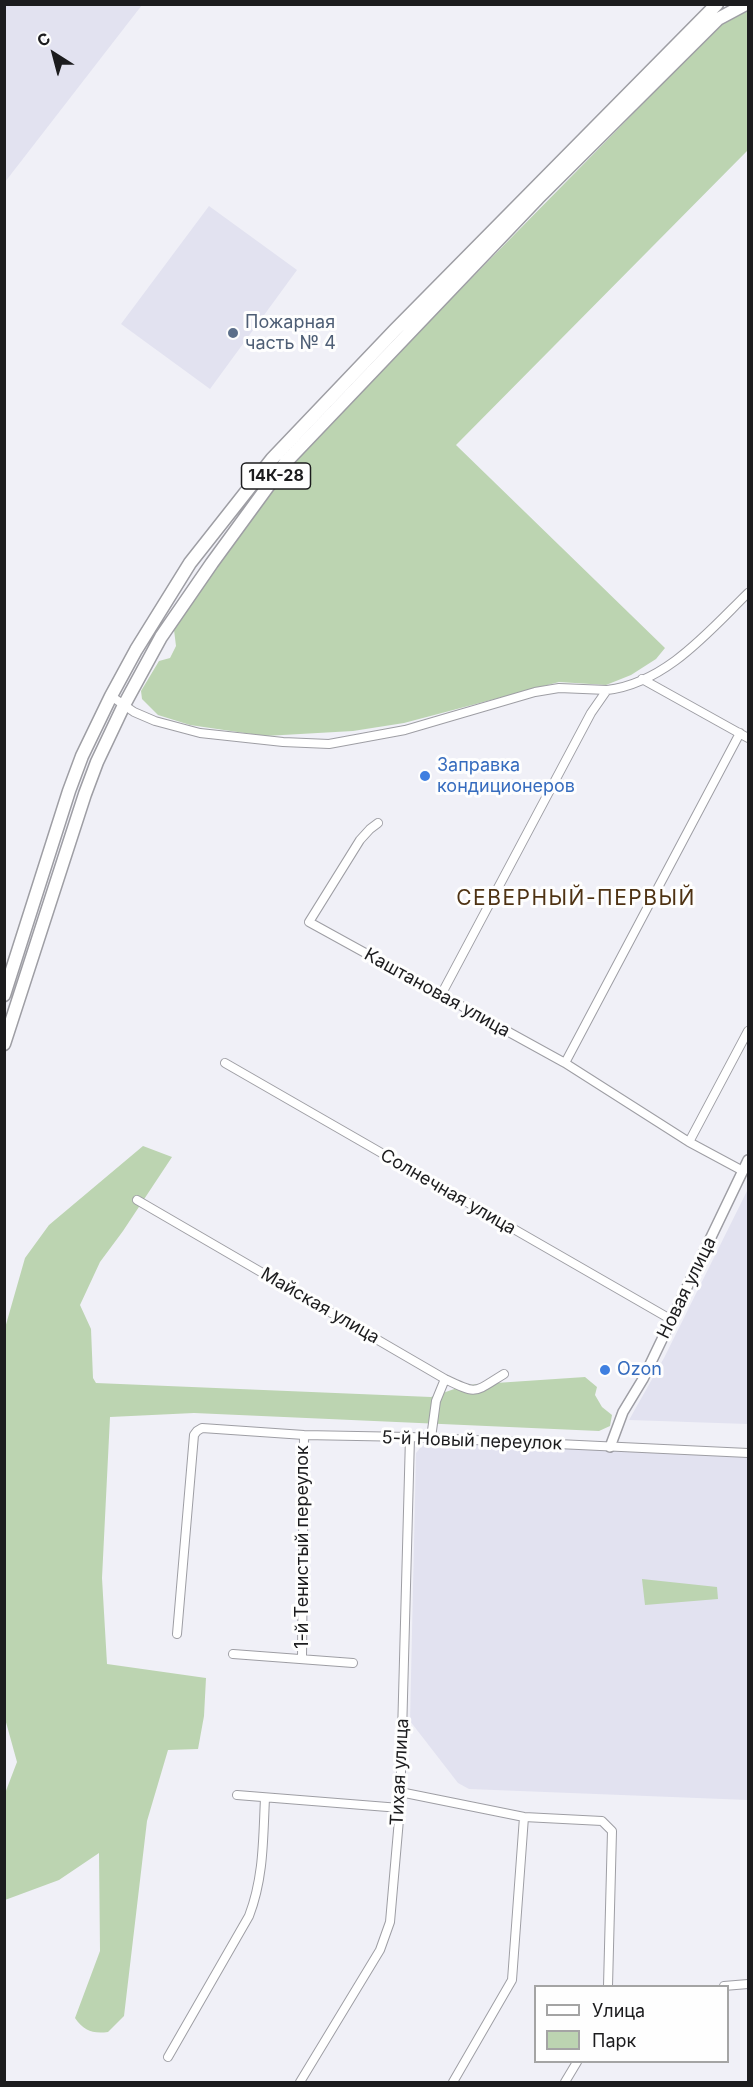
<!DOCTYPE html>
<html>
<head>
<meta charset="utf-8">
<style>
  body { margin:0 }
  #map { position:relative; width:753px; height:2087px; overflow:hidden; background:#f0f0f7; font-family:Inter,sans-serif }
  canvas { display:block }
  .frame { position:absolute; inset:0; border:6px solid #1c1c1e; pointer-events:none }
  .legend { position:absolute; left:534px; top:1985px; width:195px; height:78px; box-sizing:border-box; background:#fefefe; border:2px solid #a4a4a4; margin:0; padding:8px 10px; list-style:none; font-size:18px; color:#1c1c1e }
  .legend li { display:flex; align-items:center; gap:12px; height:30px }
  .legend b { width:30px; border:2px solid #a4a4a4 }
  .north { position:absolute; left:24px; top:24px; width:60px; height:60px; -webkit-text-stroke:4px #fefefe; paint-order:stroke; rotate:324deg; font-size:16px; font-weight:700; line-height:24px; text-align:center; color:#1c1c1e }
  .north::after { content:''; display:block; margin:auto; width:21px; height:27px; background:#1c1c1e; clip-path:polygon(50% 0,100% 100%,50% 72%,0 100%) }
</style>
</head>
<body>
<div id="map">
<canvas width="753" height="2087"></canvas>
<div class="frame"></div>
<ul class="legend">
<li><b style="height:8px;background:#fff"></b>Улица</li>
<li><b style="height:16px;background:#bcd4b1"></b>Парк</li>
</ul>
<div class="north">С</div>
</div>
<script>
const c = document.querySelector('canvas').getContext('2d');
c.lineJoin = 'round';
function paint(path, color) { c.fillStyle = color; c.fill(path, 'evenodd'); }
function strokePath(path, color, width, dash) { c.strokeStyle = color; c.lineWidth = width; c.lineCap = dash ? 'butt' : 'round'; c.setLineDash(dash || []); c.stroke(path); }
function write(font, color, halo, rows, align = 'center') {
  c.font = font + ' Inter,sans-serif'; c.lineWidth = 6; c.setLineDash([]); c.textBaseline = 'middle'; c.strokeStyle = halo; c.fillStyle = color; for (const [text, x, y, turn = 0] of rows) {
    c.save(); c.translate(x, y); c.rotate((+turn || 0) * Math.PI / 180); c.textAlign = isNaN(turn) ? turn : align; if (halo) c.strokeText(text, 0, 0); c.fillText(text, 0, 0); c.restore();
  }
}
paint(new Path2D(`
  M5,4L142,5L5,182L4,5Z
  M209,206L297,270L210,389L121,324Z
  M748,1189V1424L629,1420L664,1358Z
  M425,1442L748,1456V1800L469,1789L458,1783L410,1721L416,1453Z`), '#e2e2f0');
paint(new Path2D(`
  M748,7V150L456,445L665,648L656,659L631,675L606,685L559,682L404,723L353,731L265,736L190,725L158,715L142,699L141,691L159,661L170,658L176,646L174,630L216,565L294,459L725,20Z
  M143,1146L172,1157L123,1231L100,1262L80,1305L91,1329L93,1378L96,1383L431,1397L466,1385L585,1377L597,1387L595,1395L602,1407L612,1415L610,1426L599,1431L194,1413L110,1417L102,1578L107,1664L206,1678L204,1716L198,1749L168,1750L147,1821L124,2016L108,2032C93,2034 84,2031 75,2018L100,1951L99,1853L59,1880L5,1900L4,1796L17,1762L4,1715L5,1328L25,1258L49,1225Z
  M642,1579L717,1587L718,1599L645,1605Z`), '#bcd4b1');
const minor = new Path2D(`
  M642,679L748,738
  M111,696L134,712L155,721L200,733L283,742L329,744L405,730L535,692L559,688L607,690
  M378,823L370,829L360,840L309,922L565,1063L689,1142L743,1171
  M441,995L591,713L607,690C666,683 709,631 748,593
  M225,1063L672,1320
  M565,1063L740,733
  M689,1142L748,1031
  M137,1200L445,1379C478,1395 473,1393 504,1374
  M431,1438L436,1401L445,1379
  M177,1634L194,1435L197,1431L202,1428L304,1435L410,1437L748,1453
  M233,1654L353,1663
  M302,1659L304,1435
  M400,1792L524,1817L602,1821L612,1831L608,1986
  M237,1795L400,1808
  M724,1986L748,1984
  M168,2057L249,1916C264,1877 263,1838 265,1798
  M300,2082L380,1950L390,1922L400,1808L410,1437
  M453,2082L512,1980L524,1817
  M565,2082L577,2062`);
const tertiary = new Path2D(`
  M610,1447L623,1412L643,1379L748,1160`);
const primary = new Path2D(`
  M4,995L69,791L82,756L111,696L136,650L190,563L272,459L395,330L717,4
  M4,1044L85,794L97,762L124,705L161,637L212,563L285,463L538,198L718,19L746,4`);
strokePath(minor, '#9e9ea4', 10);
strokePath(tertiary, '#9e9ea4', 12);
strokePath(primary, '#9e9ea4', 15);
strokePath(minor, '#fff', 8);
strokePath(tertiary, '#fff', 9);
strokePath(primary, '#fff', 12);
for (const [x, y, r, color] of [
  [233,333,6,"#5c6f8a"],
  [425,776,6,"#3f7fe0"],
  [605,1370,6,"#3f7fe0"]
]) { const dot = new Path2D(); dot.arc(x, y, r, 0, 2 * Math.PI); c.fillStyle = color; c.fill(dot); strokePath(dot, '#fefefe', 2); }
for (const [x, y, w] of [
  [276,476,69]
]) { const box = new Path2D(); box.roundRect(x - w / 2, y - 13, w, 26, 4.5); c.fillStyle = '#fefefe'; c.fill(box); strokePath(box, '#1c1c1e', 1.5); }
write('bold 16px', '#1c1c1e', null, [
  ["14К-28",276,476]
]);
write('18px', '#4e5e75', '#fefefe', [
  ["Пожарная",245,323],
  ["часть № 4",245,344]
], 'left');
write('18px', '#366cbe', '#fefefe', [
  ["Заправка",437,766],
  ["кондиционеров",437,787],
  ["Ozon",617,1370]
], 'left');
write('18px', '#1c1c1e', '#fefefe', [
  ["Каштановая улица",437,993,29],
  ["Солнечная улица",448,1192,30],
  ["Новая улица",687,1288,-64],
  ["Майская улица",320,1306,30],
  ["5-й Новый переулок",472,1441,2],
  ["1-й Тенистый переулок",303,1547,-90],
  ["Тихая улица",400,1772,-87]
]);
c.letterSpacing = '1.5px';
write('21px', '#4e3213', '#fefefe', [
  ["СЕВЕРНЫЙ-ПЕРВЫЙ",576,899]
]);
c.letterSpacing = '0px';
</script>
</body>
</html>
